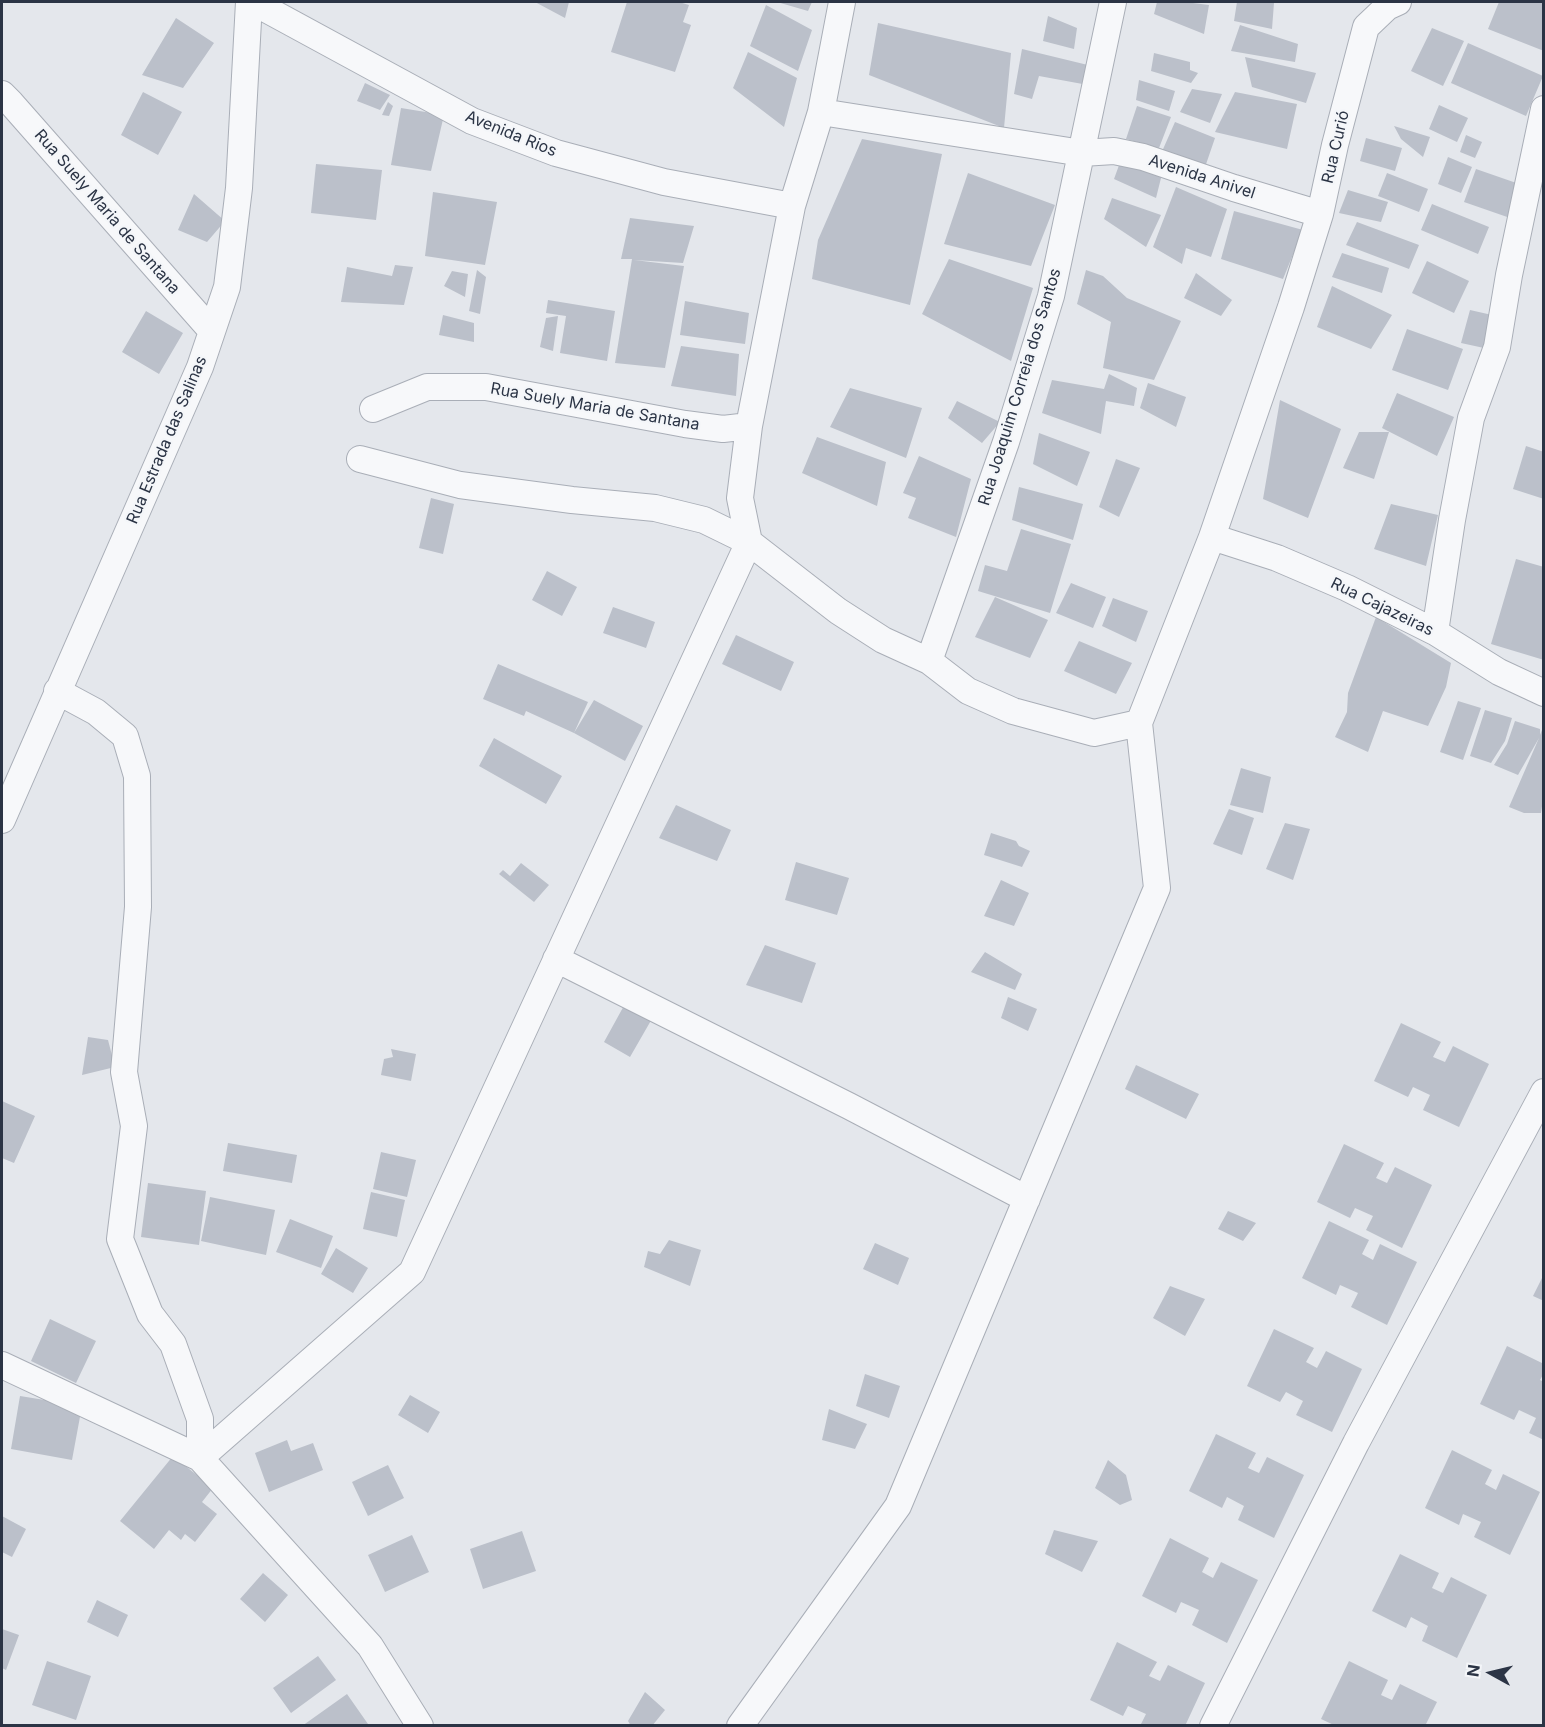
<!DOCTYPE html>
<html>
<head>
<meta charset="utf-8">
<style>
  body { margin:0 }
  #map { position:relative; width:1545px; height:1727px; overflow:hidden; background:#e4e7ec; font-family:Inter,sans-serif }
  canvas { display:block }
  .frame { position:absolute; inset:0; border:3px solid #2b3445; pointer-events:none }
  .north { position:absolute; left:1461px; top:1643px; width:60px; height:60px; -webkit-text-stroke:4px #f4f6f9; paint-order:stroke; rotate:278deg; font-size:16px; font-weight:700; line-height:24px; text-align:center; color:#2b3445 }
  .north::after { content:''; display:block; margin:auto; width:21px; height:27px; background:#2b3445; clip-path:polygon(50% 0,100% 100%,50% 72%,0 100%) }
</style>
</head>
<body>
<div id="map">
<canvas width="1545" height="1727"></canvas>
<div class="frame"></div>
<div class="north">N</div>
</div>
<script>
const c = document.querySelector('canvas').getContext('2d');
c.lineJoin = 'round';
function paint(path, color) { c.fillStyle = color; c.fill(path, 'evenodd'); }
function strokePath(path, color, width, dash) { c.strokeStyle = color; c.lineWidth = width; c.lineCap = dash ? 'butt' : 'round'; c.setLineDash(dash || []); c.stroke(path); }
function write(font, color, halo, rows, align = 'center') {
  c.font = font + ' Inter,sans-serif'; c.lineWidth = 4.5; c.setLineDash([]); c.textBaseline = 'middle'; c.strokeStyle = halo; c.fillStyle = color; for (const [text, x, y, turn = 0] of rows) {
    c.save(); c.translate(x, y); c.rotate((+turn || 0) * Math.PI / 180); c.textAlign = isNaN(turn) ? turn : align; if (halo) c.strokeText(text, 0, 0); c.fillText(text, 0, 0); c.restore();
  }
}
paint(new Path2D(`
  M535,2H569L565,18Z
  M627,2H679L689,5L683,22L691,25L675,72L611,52Z
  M777,2H812L808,11Z
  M1157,2H1185L1209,5L1204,34L1154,14Z
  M1237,2L1274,3L1272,29L1234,21Z
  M1499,2H1544V51L1488,29Z
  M766,5L812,30L798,71L750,46Z
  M1048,16L1077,28L1074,49L1043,41Z
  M176,18L214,43L183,88L142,75Z
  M878,23L1011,53L1004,128L869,75Z
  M1240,25L1298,44L1295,62L1231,51Z
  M1432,28L1464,41L1443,86L1411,71Z
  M1468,43L1543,76L1526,116L1451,83Z
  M1022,49L1092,66L1088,85L1039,76L1032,99L1014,94Z
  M748,52L797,78L784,127L733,88Z
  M1154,53L1190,62V70L1198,73L1191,83L1151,71Z
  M1245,57L1316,73L1306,103L1252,87Z
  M1139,80L1175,91L1169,111L1136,100Z
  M365,83L390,95L380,110L357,101Z
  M1192,89L1222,94L1210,123L1180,112Z
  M143,92L182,112L158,155L121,135Z
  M1235,92L1297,104L1287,149L1215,132Z
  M388,102L393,106L389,116L382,115Z
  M1439,105L1468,118L1457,142L1429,129Z
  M1137,106L1171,117L1159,148L1126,139Z
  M401,108L444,115L431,171L391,165Z
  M1175,122L1215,138L1203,173L1160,156Z
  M1394,126L1430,137L1423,157L1401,139Z
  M1466,135L1482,142L1475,158L1460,152Z
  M1366,138L1402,148L1395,171L1360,161Z
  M862,139L942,154L910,305L812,279L818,240Z
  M1122,157L1163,170L1156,198L1114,179Z
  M1448,157L1472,167L1461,193L1438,184Z
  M316,164L382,170L376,220L311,213Z
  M1476,169L1525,186L1513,219L1464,202Z
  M968,173L1055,205L1031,266L944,244Z
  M1387,173L1428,189L1419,212L1378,196Z
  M1176,187L1227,209L1211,257L1186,248L1182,264L1153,247Z
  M1348,190L1388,202L1381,222L1339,213Z
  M433,192L497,202L485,265L425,256Z
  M194,194L225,221L207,242L178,230Z
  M1112,198L1161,215L1146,247L1104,219Z
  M1432,204L1489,227L1478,254L1421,230Z
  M1234,211L1303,230L1283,279L1221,259Z
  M630,218L694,226L683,263L634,260L684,266L665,368L615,363L632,259H621Z
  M1357,222L1419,245L1409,269L1346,245Z
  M1342,253L1389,268L1382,293L1332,277Z
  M949,259L1033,288L1011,361L922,314Z
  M1427,261L1469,281L1454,313L1412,293Z
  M395,265L413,267L404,305L341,302L347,267L392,276Z
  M477,270L486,277L480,314L469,311Z
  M1086,270L1103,276L1127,298L1181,321L1154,380L1103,368L1111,322L1077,304Z
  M452,271L468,274L465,297L444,286Z
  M1196,273L1232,300L1221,316L1184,298Z
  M1332,286L1392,315L1371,349L1317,327Z
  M548,300L615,311L607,361L560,353L566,316L546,313Z
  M685,301L749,313L745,344L680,335Z
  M1470,310L1492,315L1484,348L1461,343Z
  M146,311L183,333L159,374L122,352Z
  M443,315L474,323V342L439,335Z
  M558,316L553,351L540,347L546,318Z
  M1407,329L1463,349L1448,390L1392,370Z
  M681,346L739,354L736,396L671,386Z
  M1109,374L1137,388L1134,406L1106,401L1101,434L1042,413L1052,380L1104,389Z
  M1148,383L1186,397L1176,427L1140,408Z
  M850,388L922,408L906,458L830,427Z
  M1397,393L1454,417L1437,456L1382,428Z
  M1280,400L1341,429L1308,518L1263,499Z
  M957,401L1000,422L982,443L948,418Z
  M1359,432H1389L1374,479L1343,468Z
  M1039,433L1090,452L1077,486L1033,464Z
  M817,437L886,462L877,506L802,473Z
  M1526,446L1544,452V499L1513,489Z
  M919,456L971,479L956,537L908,518L916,498L903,493Z
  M1116,459L1140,468L1119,517L1099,507Z
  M1019,487L1083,504L1073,540L1012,520Z
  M431,498L454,504L443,554L419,548Z
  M1391,504L1438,515L1426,566L1374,549Z
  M1021,529L1071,544L1050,613L978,591L985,565L1007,571Z
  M1516,559L1544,567V660L1491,644Z
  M547,571L577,587L562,616L532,600Z
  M1071,583L1106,597L1093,628L1056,613Z
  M995,597L1048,620L1030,658L975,637Z
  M1113,598L1148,611L1136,642L1102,626Z
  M613,607L655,622L646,648L603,633Z
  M1376,617L1451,663L1446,687L1428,726L1383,711L1368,752L1335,737L1347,712L1348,693Z
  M736,635L794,662L781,691L722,664Z
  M1079,641L1132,663L1116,694L1064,671Z
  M498,664L588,702L574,733L526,711L524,716L483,699Z
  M594,700L643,726L625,761L574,733Z
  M1458,701L1481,708L1463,760L1440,752Z
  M1485,710L1512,718L1505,741L1491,763L1470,756Z
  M1515,721L1540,729V735L1544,725V793L1541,813H1524L1509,807L1539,738L1518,775L1494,765L1507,744Z
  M494,738L562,776L546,804L479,766Z
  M1241,768L1271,777L1263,813L1230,805Z
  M676,805L731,830L717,861L659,838Z
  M1229,809L1254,818L1242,855L1213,844Z
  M1285,823L1310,829L1293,880L1266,869Z
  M991,833L1016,841L1019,846L1030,851L1022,867L984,855Z
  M796,862L849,878L837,915L785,900Z
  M521,863L549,885L534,902L499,874L503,870L510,876Z
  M1001,880L1029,893L1014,926L984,916Z
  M765,945L816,963L802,1003L746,985Z
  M985,952L1022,974L1015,990L971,972Z
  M1008,997L1037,1009L1028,1031L1001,1018Z
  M626,1002L653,1017L630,1057L604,1042Z
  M1401,1023L1441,1042L1433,1057L1445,1062L1453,1046L1489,1064L1459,1127L1423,1110L1430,1095L1413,1087L1408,1097L1374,1081Z
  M88,1037L108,1040L115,1067L82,1075Z
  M391,1049L416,1054L411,1081L381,1075L384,1059L393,1057Z
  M1136,1065L1199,1094L1186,1119L1125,1089Z
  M2,1101L35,1116L14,1163L2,1158Z
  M228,1143L297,1155L292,1183L223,1171Z
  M1344,1144L1384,1163L1376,1178L1387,1183L1395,1167L1432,1185L1402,1248L1366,1230L1373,1216L1355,1208L1350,1218L1317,1202Z
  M381,1152L416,1160L407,1197L373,1189Z
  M148,1183L206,1191L199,1245L141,1237Z
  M371,1192L405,1200L397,1237L363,1229Z
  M210,1197L275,1210L266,1255L201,1241Z
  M1228,1211L1256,1223L1243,1241L1218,1229Z
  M290,1219L333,1236L321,1268L276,1252Z
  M1329,1221L1369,1240L1362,1254L1373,1260L1380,1244L1417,1262L1387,1325L1351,1307L1358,1293L1340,1285L1336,1295L1302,1278Z
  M669,1240L701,1250L690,1286L644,1267L648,1251L660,1254Z
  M875,1243L909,1258L898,1285L863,1269Z
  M336,1248L368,1268L353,1293L321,1274Z
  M1544,1274V1301L1533,1296Z
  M1170,1286L1205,1299L1185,1336L1153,1318Z
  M50,1319L96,1341L76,1383L31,1361Z
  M1274,1329L1314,1348L1306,1362L1317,1368L1326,1351L1362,1369L1332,1432L1296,1415L1303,1401L1286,1392L1280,1402L1247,1386Z
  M1507,1346L1544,1364V1373L1540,1380L1544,1382V1440L1529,1433L1536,1418L1519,1410L1514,1420L1480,1404Z
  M865,1374L900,1386L889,1418L856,1406Z
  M410,1395L440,1412L428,1433L398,1415Z
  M20,1396L82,1406L72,1460L11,1449Z
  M829,1409L867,1424L855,1449L822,1440Z
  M1216,1434L1256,1453L1248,1468L1259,1473L1267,1457L1304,1475L1274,1538L1238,1520L1244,1506L1227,1497L1222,1508L1189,1491Z
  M287,1440L291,1451L313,1443L323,1470L269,1492L255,1453Z
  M1452,1450L1492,1470L1485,1484L1496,1490L1503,1474L1540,1492L1510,1555L1474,1537L1481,1522L1463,1514L1459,1525L1425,1508Z
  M173,1456L213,1488L202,1502L217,1514L195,1542L185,1534L181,1540L169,1530L154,1549L120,1521Z
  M1108,1460L1126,1475L1132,1500L1120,1505L1095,1488Z
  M388,1465L404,1498L368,1516L352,1482Z
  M2,1516L26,1529L12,1557L2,1552Z
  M1054,1530L1098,1541L1082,1572L1045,1554Z
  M522,1531L536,1571L483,1589L470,1549Z
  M412,1535L429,1572L385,1592L368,1555Z
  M1170,1538L1209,1558L1202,1572L1213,1578L1221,1562L1258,1580L1227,1643L1192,1625L1199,1610L1181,1602L1176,1613L1142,1596Z
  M1400,1554L1439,1573L1432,1588L1443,1593L1451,1577L1487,1595L1457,1658L1422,1641L1428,1626L1411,1617L1406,1628L1372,1611Z
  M263,1573L288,1595L265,1622L240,1599Z
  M97,1600L128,1615L118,1637L87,1622Z
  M2,1629L19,1635L6,1670L2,1668Z
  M1117,1642L1157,1662L1149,1676L1160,1681L1168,1665L1205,1683L1185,1726H1140L1146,1714L1128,1706L1123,1716L1090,1700Z
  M318,1656L336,1680L291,1713L273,1688Z
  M47,1661L91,1676L76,1720L32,1705Z
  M1349,1661L1388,1680L1381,1695L1392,1700L1400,1684L1437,1702L1425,1726H1336L1321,1719Z
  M645,1692L665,1710L652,1726H631L628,1721Z
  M347,1694L368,1724L302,1726Z`), '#bbc0ca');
const minor = new Path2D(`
  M253,2L472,121L556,153L664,182L792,206
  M2,94L11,103L211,330
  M821,112L1082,153L1114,151L1143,157L1234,188L1320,214
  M373,409L427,387H486L685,424L723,429L749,426
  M360,459L460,485L572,500L655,508L704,520L749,542L838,611L883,640L929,661L968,691L1013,711L1094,733L1139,723
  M1212,537L1277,558L1347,588L1435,632L1499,672L1544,693
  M1435,632L1452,520L1471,418L1497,347L1509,275L1544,109
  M929,661L1006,442L1051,296L1113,2
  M57,691L96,712L125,736L137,776L138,907L124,1072L134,1126L120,1239L150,1314L173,1344L200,1419V1458
  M2,820L200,367L227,287L239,188L249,2
  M556,959L849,1106L1027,1199
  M2,1365L200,1458L370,1646L420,1726
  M200,1458L412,1272L749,542L740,498L749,426L792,206L821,112L842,2
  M740,1726L898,1506L1157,888L1139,723L1212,537L1291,307L1320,214L1335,145L1366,27L1387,7L1398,2
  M1213,1726L1356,1443L1544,1092`);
strokePath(minor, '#a9aeb7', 28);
strokePath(minor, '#f7f8fa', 26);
write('16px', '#2b3445', '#f4f6f9', [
  ["Avenida Rios",511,134,22],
  ["Rua Curió",1336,147,-77],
  ["Avenida Anivel",1202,177,18],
  ["Rua Suely Maria de Santana",107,212,49],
  ["Rua Joaquim Correia dos Santos",1020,387,-73],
  ["Rua Suely Maria de Santana",595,407,10],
  ["Rua Estrada das Salinas",167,440,-67],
  ["Rua Cajazeiras",1382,607,26]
]);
</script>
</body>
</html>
